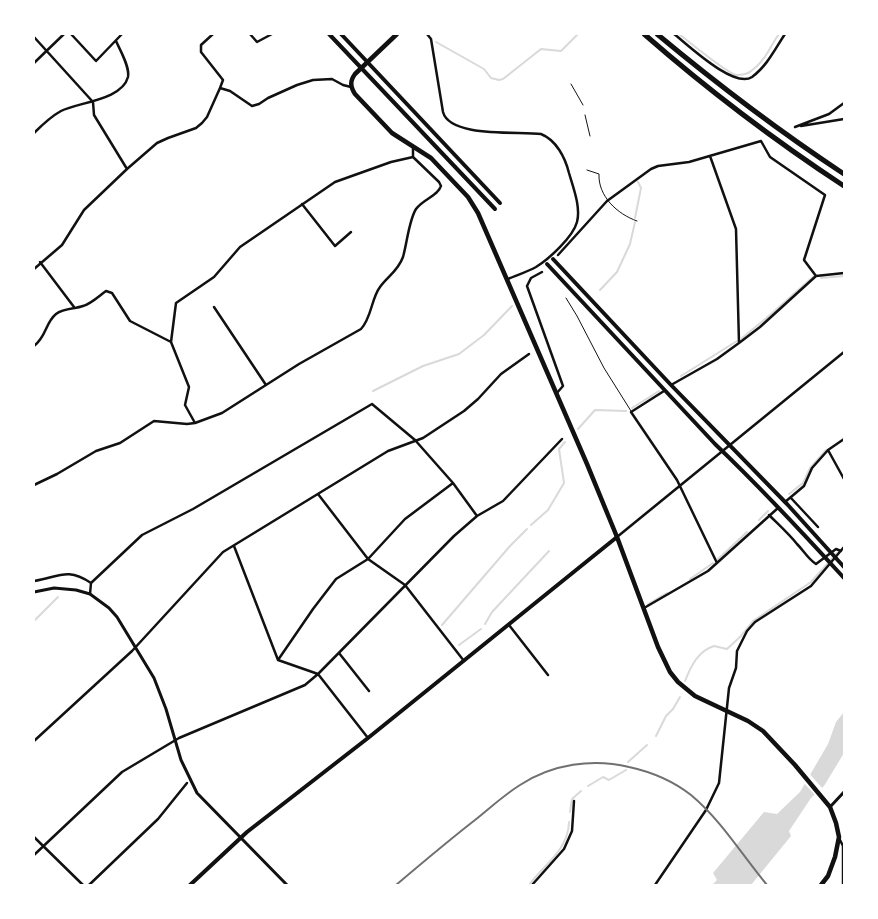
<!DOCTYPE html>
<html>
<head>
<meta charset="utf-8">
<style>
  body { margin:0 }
  #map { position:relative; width:878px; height:919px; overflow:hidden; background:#fff; font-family:"Noto Sans",sans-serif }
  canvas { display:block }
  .frame { position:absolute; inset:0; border:35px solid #fff; pointer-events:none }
</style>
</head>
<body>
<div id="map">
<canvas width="878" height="919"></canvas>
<div class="frame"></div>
</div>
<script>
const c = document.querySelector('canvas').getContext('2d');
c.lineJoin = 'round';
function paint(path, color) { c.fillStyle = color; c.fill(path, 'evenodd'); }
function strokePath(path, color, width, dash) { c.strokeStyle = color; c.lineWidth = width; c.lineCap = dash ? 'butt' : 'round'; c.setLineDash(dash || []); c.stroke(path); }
paint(new Path2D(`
  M844,712V753L824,786L811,798L789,831L791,836L751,885H712L717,880L713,873L764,812L777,814L800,792L828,744L836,722Z`), '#d9d9d9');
paint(new Path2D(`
  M808,772L824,790L816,796L803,782Z`), '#fff');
strokePath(new Path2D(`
  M679,34C689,42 727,73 736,75C741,75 748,74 751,71C765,62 770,46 779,34
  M436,42L484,69L491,78L499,80L503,79L541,49L561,51L578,34
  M635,218L641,188L638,182
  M821,278L844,276
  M600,290L617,272L630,244L635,222
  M742,338L770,315L814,276
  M681,376L737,341
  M373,391L423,366L459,354L484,335L512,306
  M632,408L659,391
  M578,429L595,410L626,411
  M789,494L803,483L810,468L826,450
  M759,520L768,511
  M531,525L548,510L564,483L559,449L565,442
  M718,559L747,532
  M690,579L713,563
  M648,604L667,593
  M34,621L58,597
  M485,624L492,612L549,551
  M442,625L510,546L527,529
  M459,645L481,629
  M685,681C691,666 698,651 714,646L727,649L741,636L753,621L811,582L837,553
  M656,736L666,716L673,709L680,697
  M628,762L647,745
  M588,786L603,777L609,780L626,770
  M570,812L572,799L581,791
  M529,885C544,864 568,851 569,822`), '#d9d9d9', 2);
strokePath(new Path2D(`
  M571,84L583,105
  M585,115L590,136
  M587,170L599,174C598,196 617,214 637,221
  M566,298L577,316L604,368L631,411`), '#111', 1);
strokePath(new Path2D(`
  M71,34L96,61L122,34
  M213,34L201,45V52L223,80L220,88
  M250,34L257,42L272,34
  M427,34L431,39L443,112C450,138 518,131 541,134C556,140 565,157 569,173C573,187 581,207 577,222C573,237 549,259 536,267C527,272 517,275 508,279
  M674,34C688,45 734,89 752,77C767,66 775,49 785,34
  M34,37L93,102L94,115L127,169
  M34,63L64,34
  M801,126L844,119
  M795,127L829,114L844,103
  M34,133C42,125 50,117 61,111C79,102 122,100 128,77C130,67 120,50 116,41
  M710,156L736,229L739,343
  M302,204L335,246L351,232
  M558,255L607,201L651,169L658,166L689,162L761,141L770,157L825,195L804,260L816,276
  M40,262L74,307
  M34,269L62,245L84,210L127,169L157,143L168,138L196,128L202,123L207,117L220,88L230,91L252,106L259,104L268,98L297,85L313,80L332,79L343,85L351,87
  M542,272L531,278L527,286L563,386L556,394
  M214,307L266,385
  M34,346C47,336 45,323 56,314C64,308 75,309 83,306C91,304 99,296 106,291L112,293L130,321L171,342
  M671,385L717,359L739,343L760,327L816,276L844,273
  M664,391L631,412L677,480L717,563
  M195,423L185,405L189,387L171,342L176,303L214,277L240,247L335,182L391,162L413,157
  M828,450L844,479
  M34,485L57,474L96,451L120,443L154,421L187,424L195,423L222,413L299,364L361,329C372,317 371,299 380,287C388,276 398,271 403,257C407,243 409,220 416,209C423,199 438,196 441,186L439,182L413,157V148
  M318,494L368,559L405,585L464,661
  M791,498L818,527
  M785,502L804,486L812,468L828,450L844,439
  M769,515C779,525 789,534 797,544C804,551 808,559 816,564L836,549L841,551
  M617,537L844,352
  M234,546L278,660L318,674L368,738
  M34,581C59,577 67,567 91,583L90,594
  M91,583L142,535L193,509L372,404L415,440L453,483L477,516
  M644,608L708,571L778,508
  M509,625L548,675
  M339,653L369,691
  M278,660L313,609L336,579L368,559L405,519L453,483
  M34,741L132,651L223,552L388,451L423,438L464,411L478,399L501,374L529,354
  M34,837L83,885
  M839,838L843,846V885
  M34,855L122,772L179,738L305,685L318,674L454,536L477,516L503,501L562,439
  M89,885L158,819L187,783
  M532,885L564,849L572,831L574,801
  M655,885L706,810L719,783L729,688L736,668L737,651L747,631L755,622L811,586L844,547`), '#111', 2.5);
strokePath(new Path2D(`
  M34,592L54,588L76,590L90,594L109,608L117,617L154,678L166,709L181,760L197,793L287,885
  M830,807L844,792`), '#111', 3);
strokePath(new Path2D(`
  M190,885L247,832L368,738L617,537`), '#111', 4);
strokePath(new Path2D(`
  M329,34L495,209
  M341,34L500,203
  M553,259L671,385L787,504L844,567
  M547,264L715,444C760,487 802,532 844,578`), '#111', 4);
strokePath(new Path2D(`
  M397,34L355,74C350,81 350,86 355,94L392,133L431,158L468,197L478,213L587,464L617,537L658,647L670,672L678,682L695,696L748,721L763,731L795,765L830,807L836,823L839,837L835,857L828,876L821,885`), '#111', 4.5);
strokePath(new Path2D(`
  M644,34C707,89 774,140 844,186
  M657,34C717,84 779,131 844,174`), '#111', 5);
strokePath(new Path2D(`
  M396,885C422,863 448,841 475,820C490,808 504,795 520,785C552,764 593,758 629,767C652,772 673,781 691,795C721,820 742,855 767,885`), '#707070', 2);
</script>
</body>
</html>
